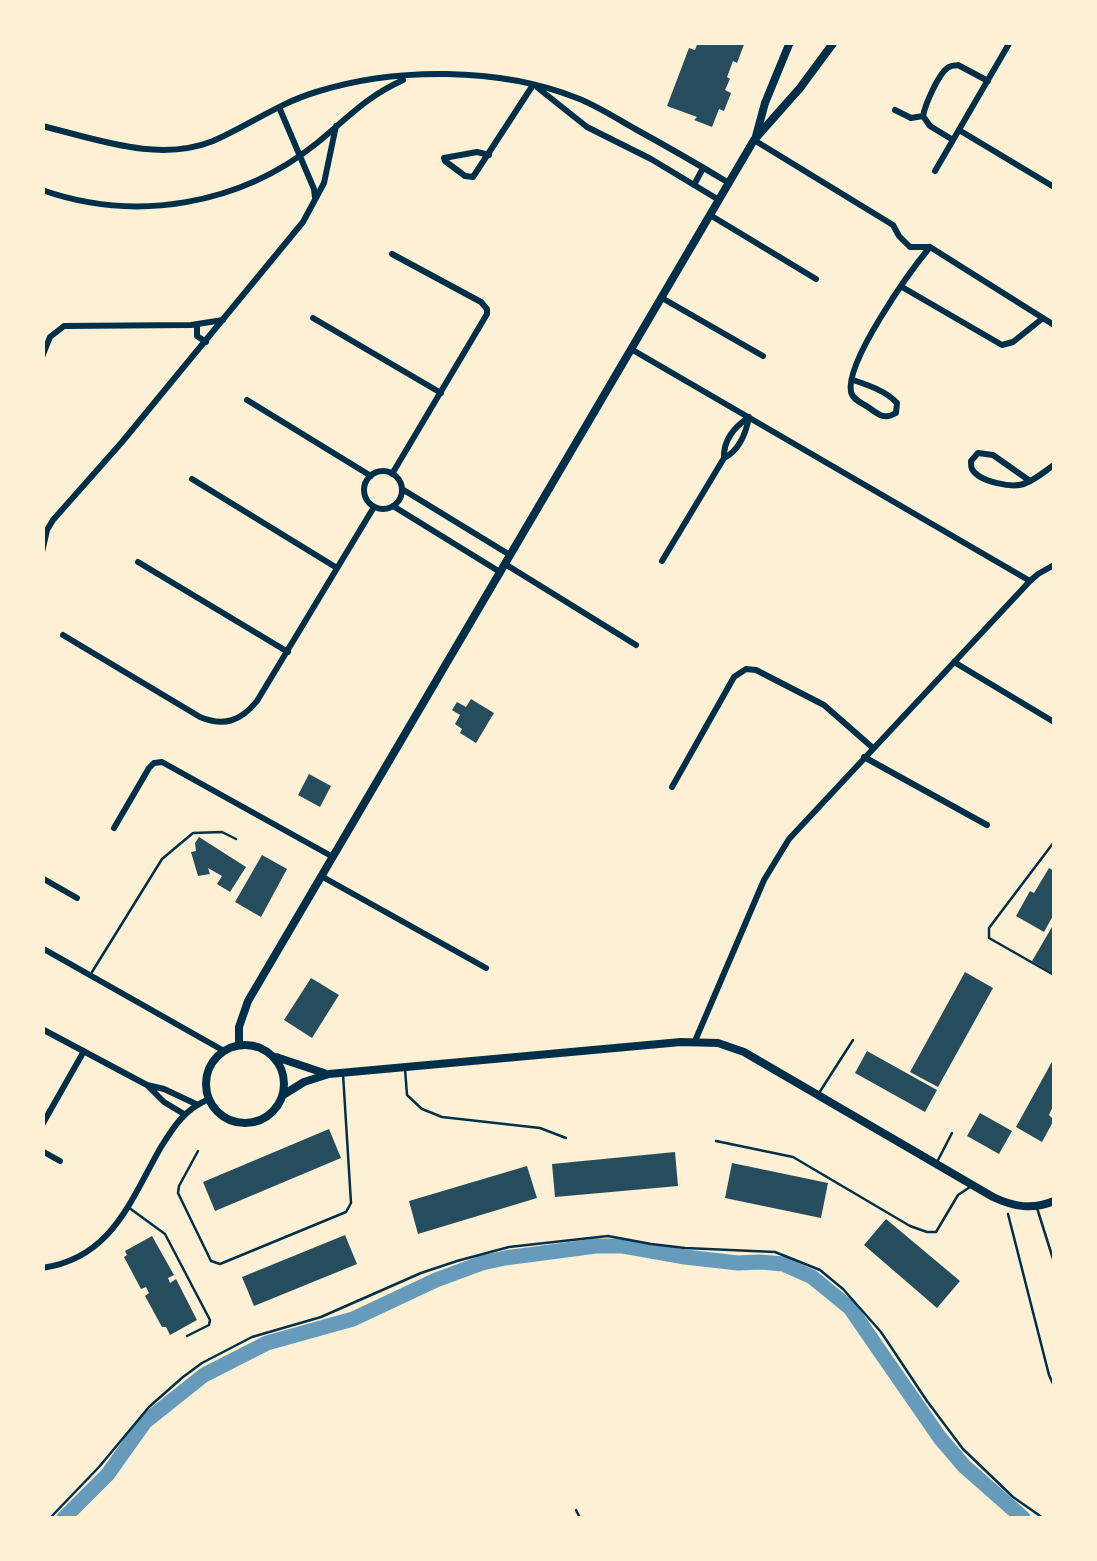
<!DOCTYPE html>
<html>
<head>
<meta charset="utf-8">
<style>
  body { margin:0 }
  #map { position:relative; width:1097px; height:1561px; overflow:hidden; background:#fdf0d5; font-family:Quicksand,sans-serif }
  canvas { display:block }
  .frame { position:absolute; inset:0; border:45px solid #fdf0d5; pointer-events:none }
</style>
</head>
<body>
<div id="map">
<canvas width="1097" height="1561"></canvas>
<div class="frame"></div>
</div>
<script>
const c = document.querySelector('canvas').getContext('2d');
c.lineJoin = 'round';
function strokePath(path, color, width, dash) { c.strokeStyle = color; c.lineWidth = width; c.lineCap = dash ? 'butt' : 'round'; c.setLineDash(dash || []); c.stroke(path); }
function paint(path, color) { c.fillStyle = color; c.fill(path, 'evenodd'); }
strokePath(new Path2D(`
  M64,1518L108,1474L145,1422L204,1375L267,1343L353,1319L436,1280L482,1263L505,1258L596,1246H623L685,1257L738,1263L760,1262L783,1264L812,1277L850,1308L940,1438L964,1466L1023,1518`), '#669bbc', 15);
paint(new Path2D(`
  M698,42H745L737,63L733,61L727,77L730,79L725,90L731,93L724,111L719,109L712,127L694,120L697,117L667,106L689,48L695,50Z
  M471,699L494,713L476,743L460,733L462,729L455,724L460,715L452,710L457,702L466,707Z
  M309,774L331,786L320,807L298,795Z
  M199,837L246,867L230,892L217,884L222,876L208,868L210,874L198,876L191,852L196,851L195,843Z
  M262,855L287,869L261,917L235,902Z
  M1049,868L1054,871V914L1044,932L1016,916L1030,891L1034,893Z
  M1052,927L1054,929V974L1032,961Z
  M965,972L993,988L938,1087L910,1072Z
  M311,978L339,995L312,1038L284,1020Z
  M867,1051L937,1090L925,1112L855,1073Z
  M1054,1058V1104L1049,1115L1054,1120L1042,1142L1016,1127Z
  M980,1113L1012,1131L999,1154L967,1136Z
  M329,1129L341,1158L215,1211L203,1182Z
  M675,1152L678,1186L555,1197L552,1164Z
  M732,1163L828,1183L821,1218L725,1198Z
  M527,1166L537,1198L418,1234L409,1201Z
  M886,1219L960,1281L937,1308L864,1245Z
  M345,1235L357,1264L254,1306L242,1277Z
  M152,1236L174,1275L168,1278L170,1283L176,1279L197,1320L170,1335L166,1327H162L145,1296L149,1293L146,1287L141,1289L124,1257L127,1255L125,1251Z`), '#264d5e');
strokePath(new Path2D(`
  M1008,1214L1049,1375L1054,1386
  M576,1510L580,1518
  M50,1518L99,1467L149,1407L183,1377L202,1363L252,1337L321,1317L421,1273L457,1261L509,1247L608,1236L651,1244L685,1248L775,1252L820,1270L843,1289L881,1332L927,1401L963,1449L1013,1497L1043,1518`), '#003049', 2.5);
strokePath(new Path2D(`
  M1054,842L989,928V938L1054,975
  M92,972L162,859L193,833L222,832L236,839
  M405,1069L407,1095L422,1109L442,1117L540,1128L566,1138
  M819,1093L853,1040
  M716,1141L793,1157L910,1226L927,1232H936L958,1195L970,1187
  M198,1151L179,1186L178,1193L211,1261L220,1264L346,1212L351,1203L343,1074
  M937,1162L952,1133
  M128,1207L165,1234L210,1320L209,1325L187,1336
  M1037,1208L1054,1262`), '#003049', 2.5);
strokePath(new Path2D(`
  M538,88L587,127L651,159L719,200
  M279,107L314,189L315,198
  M895,110L911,118L923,116
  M42,126C97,139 158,163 213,141C248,126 279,103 316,92C395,67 499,67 577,98C598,106 617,119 637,130C668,147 699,165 729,183
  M959,130L1054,187
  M754,140L893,225L899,236L910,247H930L1054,325
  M953,140L930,126L923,116C925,105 939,72 949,67C952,65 955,66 958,65L988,81
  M444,158L445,161L465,176L473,177L533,85
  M444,158L477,152L489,155
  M935,171L1010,42
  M694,185L703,168
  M42,190C136,223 240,205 317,143C349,117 364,98 403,80
  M710,215L816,279
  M902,287L1002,345L1013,342L1043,318
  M662,298L763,356
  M313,318L441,393
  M197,325V336L206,342
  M631,349L1030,581
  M42,357L50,337L64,326L191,325L223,320
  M853,380C868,385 886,391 897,403L896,413C884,420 879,415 868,407C862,403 853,400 851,392C845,362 910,271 930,247
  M247,400L371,476
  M724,458C723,441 734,427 748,418
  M364 490a19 19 0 1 1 38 0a19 19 0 1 1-38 0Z
  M392,474L487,314V309L481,302L392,254
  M192,479L337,568
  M1030,481L993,455L978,453L971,461C971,464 971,467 972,469C979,482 1014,489 1026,483C1036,479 1045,471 1054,465
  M402,489L510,555
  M393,506L500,572
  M42,552L47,530L53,520L122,442L303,222L324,183L336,126
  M662,561L724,458C740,450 746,433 749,417
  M138,562L288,652
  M505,564L636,645
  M63,635L200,717C224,727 241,721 257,701L374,507
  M954,662L1054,722
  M864,757L987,825
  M672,787L734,677L746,669L756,670L824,705L873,748
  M114,828L149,768L154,763L162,762L333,857
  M321,876L486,968
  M42,878L77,898
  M42,948L224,1051
  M42,1029L147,1085L164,1089L196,1104
  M695,1041L764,880L789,839L1030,581L1038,574L1054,565
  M148,1086L164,1102L184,1114
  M42,1125L84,1051
  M42,1151L60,1161
  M42,1268C112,1258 130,1201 161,1147C174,1126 185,1109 209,1099`), '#003049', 6);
strokePath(new Path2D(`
  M756,136L765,103L790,42
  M206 1084a39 39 0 1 1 78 0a39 39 0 1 1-78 0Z
  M239,1045V1027L248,1001L754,140L800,88L834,42
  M276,1057L324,1073
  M283,1095L304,1082L329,1074L681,1042L718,1043L744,1052L993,1197C1014,1207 1033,1210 1054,1201`), '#003049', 8);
</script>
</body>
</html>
